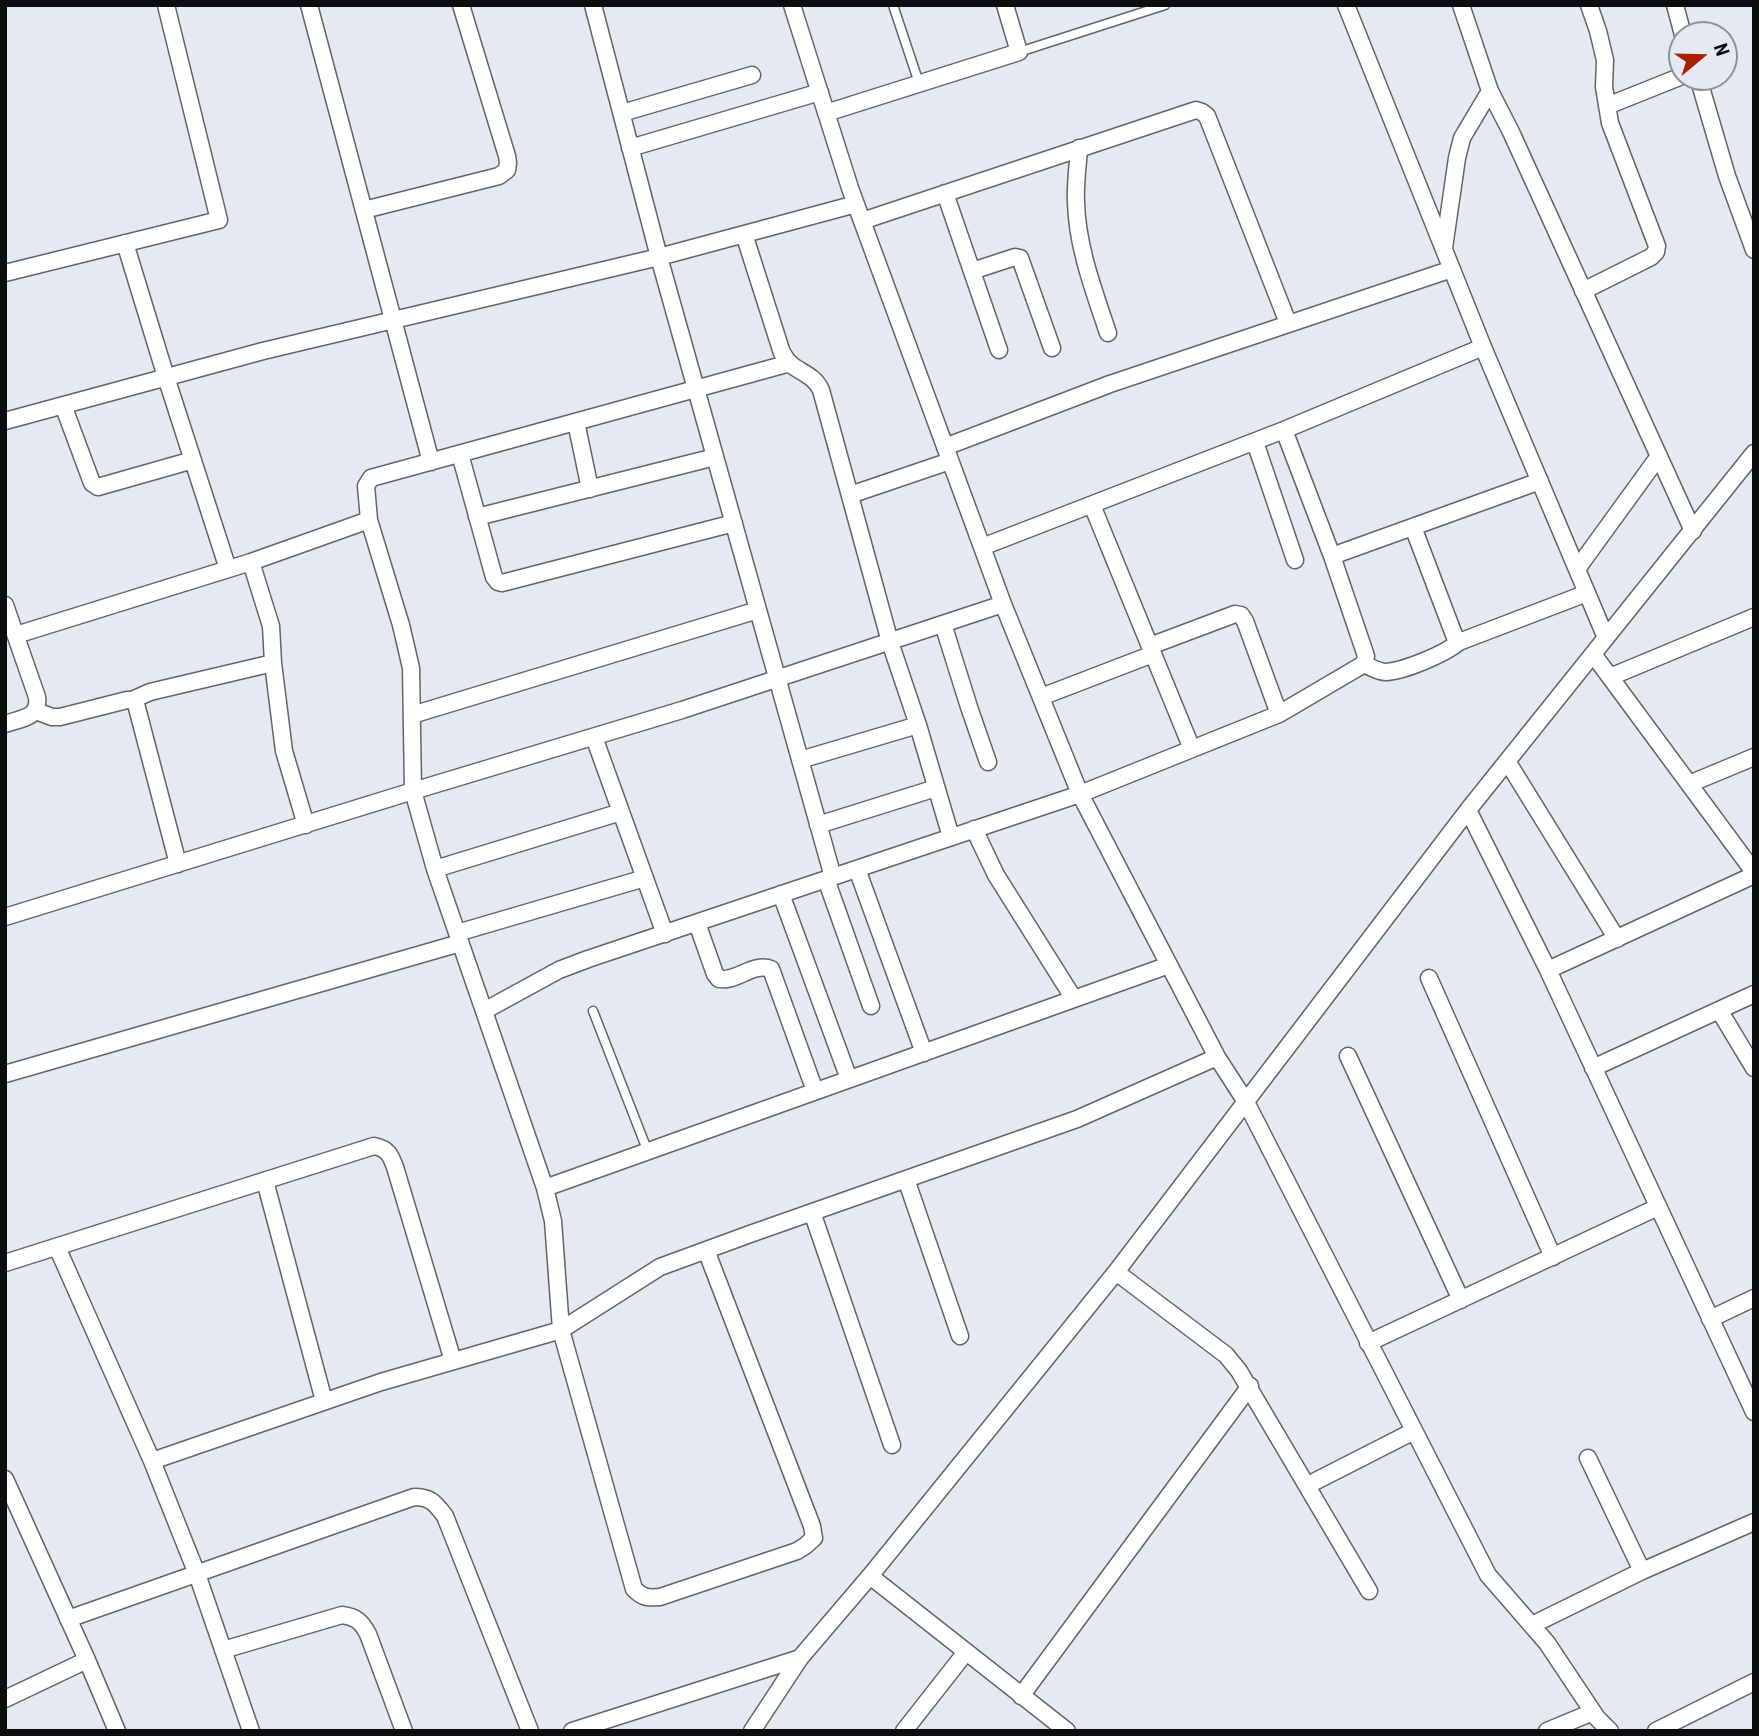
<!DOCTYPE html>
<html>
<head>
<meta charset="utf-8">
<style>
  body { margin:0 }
  #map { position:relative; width:1759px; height:1736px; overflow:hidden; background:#e5eaf2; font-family:"Roboto Condensed",sans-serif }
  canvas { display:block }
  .frame { position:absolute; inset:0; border:7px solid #0b0d0f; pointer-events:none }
  .north { position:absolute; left:1668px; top:21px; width:70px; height:70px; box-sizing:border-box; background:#e5eaf2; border:2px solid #8e9297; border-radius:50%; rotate:71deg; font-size:19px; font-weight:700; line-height:28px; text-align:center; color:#0b0d0f }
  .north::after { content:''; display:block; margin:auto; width:24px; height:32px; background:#ac1e00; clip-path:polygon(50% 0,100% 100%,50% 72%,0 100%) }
</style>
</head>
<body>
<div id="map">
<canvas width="1759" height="1736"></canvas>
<div class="frame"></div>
<div class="north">N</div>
</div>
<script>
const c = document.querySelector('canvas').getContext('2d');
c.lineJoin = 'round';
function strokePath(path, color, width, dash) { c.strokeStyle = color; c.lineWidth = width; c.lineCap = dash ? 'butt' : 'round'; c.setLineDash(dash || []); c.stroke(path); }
const service = new Path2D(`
  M893,5L919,83
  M1019,52L1165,5
  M593,1011L648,1152`);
const minor = new Path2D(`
  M309,5L431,462
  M593,5L659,257L833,877
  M792,5L850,188L862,221L1003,604L1080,794L1217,1057L1246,1102L1488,1575L1547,1643L1597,1718L1610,1731
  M1346,5L1483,347L1606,638
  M1461,5L1490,91L1511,132L1693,531
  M1675,5L1683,35
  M1698,77L1727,176L1754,250
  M1607,106L1682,76
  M622,113L752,75
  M826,113L1019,52L1005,5
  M630,148L820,92
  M1079,148C1078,165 1075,184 1076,202C1077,247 1094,291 1108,333
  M945,193L999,350
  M364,210L499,176L507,170L508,163L507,156L461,5
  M862,221L1196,110L1202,112L1207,116L1288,323
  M744,234L782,353C785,356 786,360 789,363C801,373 814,375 821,390L890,642L918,725L951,837
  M125,243L166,377L228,569
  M1444,248L1457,158L1462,138L1490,91
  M972,271L1015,257L1020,258L1052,348
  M5,273L219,220L166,5
  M1583,291L1651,257L1656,252L1657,246L1610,123L1604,87L1605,60L1598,31L1589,5
  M63,405L92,483L98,487L193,460
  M5,421L263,351L659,257L856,204
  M576,422L590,489
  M1255,442L1295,560
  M945,447L1110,384L1452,269
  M460,454L494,577L498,582L502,583L734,523
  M850,495L950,461
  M1092,505L1192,749
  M477,517L715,457
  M1413,527L1456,640L1459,642L1587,593
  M982,547L1284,430L1483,347
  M1332,556L1540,481
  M251,562L271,626L273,663L284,751L306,825
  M1577,569L1659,456
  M5,605L37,697C40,718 22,718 5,724
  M943,624L969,707L988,762
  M16,635L251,562L369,520
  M1150,646L1235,614L1241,615L1245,621L1279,714
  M1593,654L1754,872
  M1364,664C1371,667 1378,672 1386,672C1404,671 1445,654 1459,642
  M1610,677L1754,617
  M1041,697L1153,654
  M132,700L150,692L273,663
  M36,711L52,717H60L127,700H132L136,704L178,864
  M412,715L758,610
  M594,737L665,934
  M800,760L918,725
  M1507,761L1617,939
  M1689,784L1754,757
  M1468,810L1548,970L1754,1412
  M818,825L936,788
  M974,829L996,875L1074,999
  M435,869L621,812
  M857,869L924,1053
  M826,879L871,1006
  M781,894L849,1079
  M5,917L413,791L682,710L1003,604
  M697,923L715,974L719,979C737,982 753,962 771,969L815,1091
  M457,933L645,878
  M1548,970L1754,875
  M1429,978L1553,1257
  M1719,1010L1754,1068
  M484,1011L559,970L588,959L1080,794L1279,714L1364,664L1366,656L1332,556L1284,430
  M1348,1056L1461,1300
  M1593,1068L1754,994
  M5,1074L460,943
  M906,1179L960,1336
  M265,1181L324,1401
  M545,1188L1169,965
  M812,1212L892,1445
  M57,1247L152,1461L197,1574L251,1731
  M706,1250L812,1526L814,1538L805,1546L797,1551L660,1597C648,1598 643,1598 634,1589L561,1330L553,1221L545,1188L435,869L413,791L411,668L401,625L369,520L366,486L371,478L790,363
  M5,1263L374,1146C388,1149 390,1154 395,1167L453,1361
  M1116,1272L1226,1355L1239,1371L1369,1591
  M1710,1319L1754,1298
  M1368,1343L1658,1207
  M1588,1458L1642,1571
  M152,1461L381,1382L561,1330L660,1267L750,1234L1077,1119L1217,1057
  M5,1479L87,1660L5,1699
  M1308,1485L1414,1431
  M870,1576L1067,1731
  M68,1619L414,1497C431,1497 435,1503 445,1516L530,1731
  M1532,1625L1642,1571L1754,1522
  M223,1650L342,1615C356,1617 361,1621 368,1634L404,1731
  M87,1660L117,1731
  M1021,1696L1250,1386
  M572,1731L800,1658
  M752,1731L800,1658L870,1576L1116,1272L1468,810L1754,453
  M904,1731L966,1652
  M1547,1731L1593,1712
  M1656,1731L1754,1682`);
strokePath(service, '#60646b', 11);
strokePath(minor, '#60646b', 19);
strokePath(service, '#fff', 8);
strokePath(minor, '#fff', 16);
</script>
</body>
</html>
